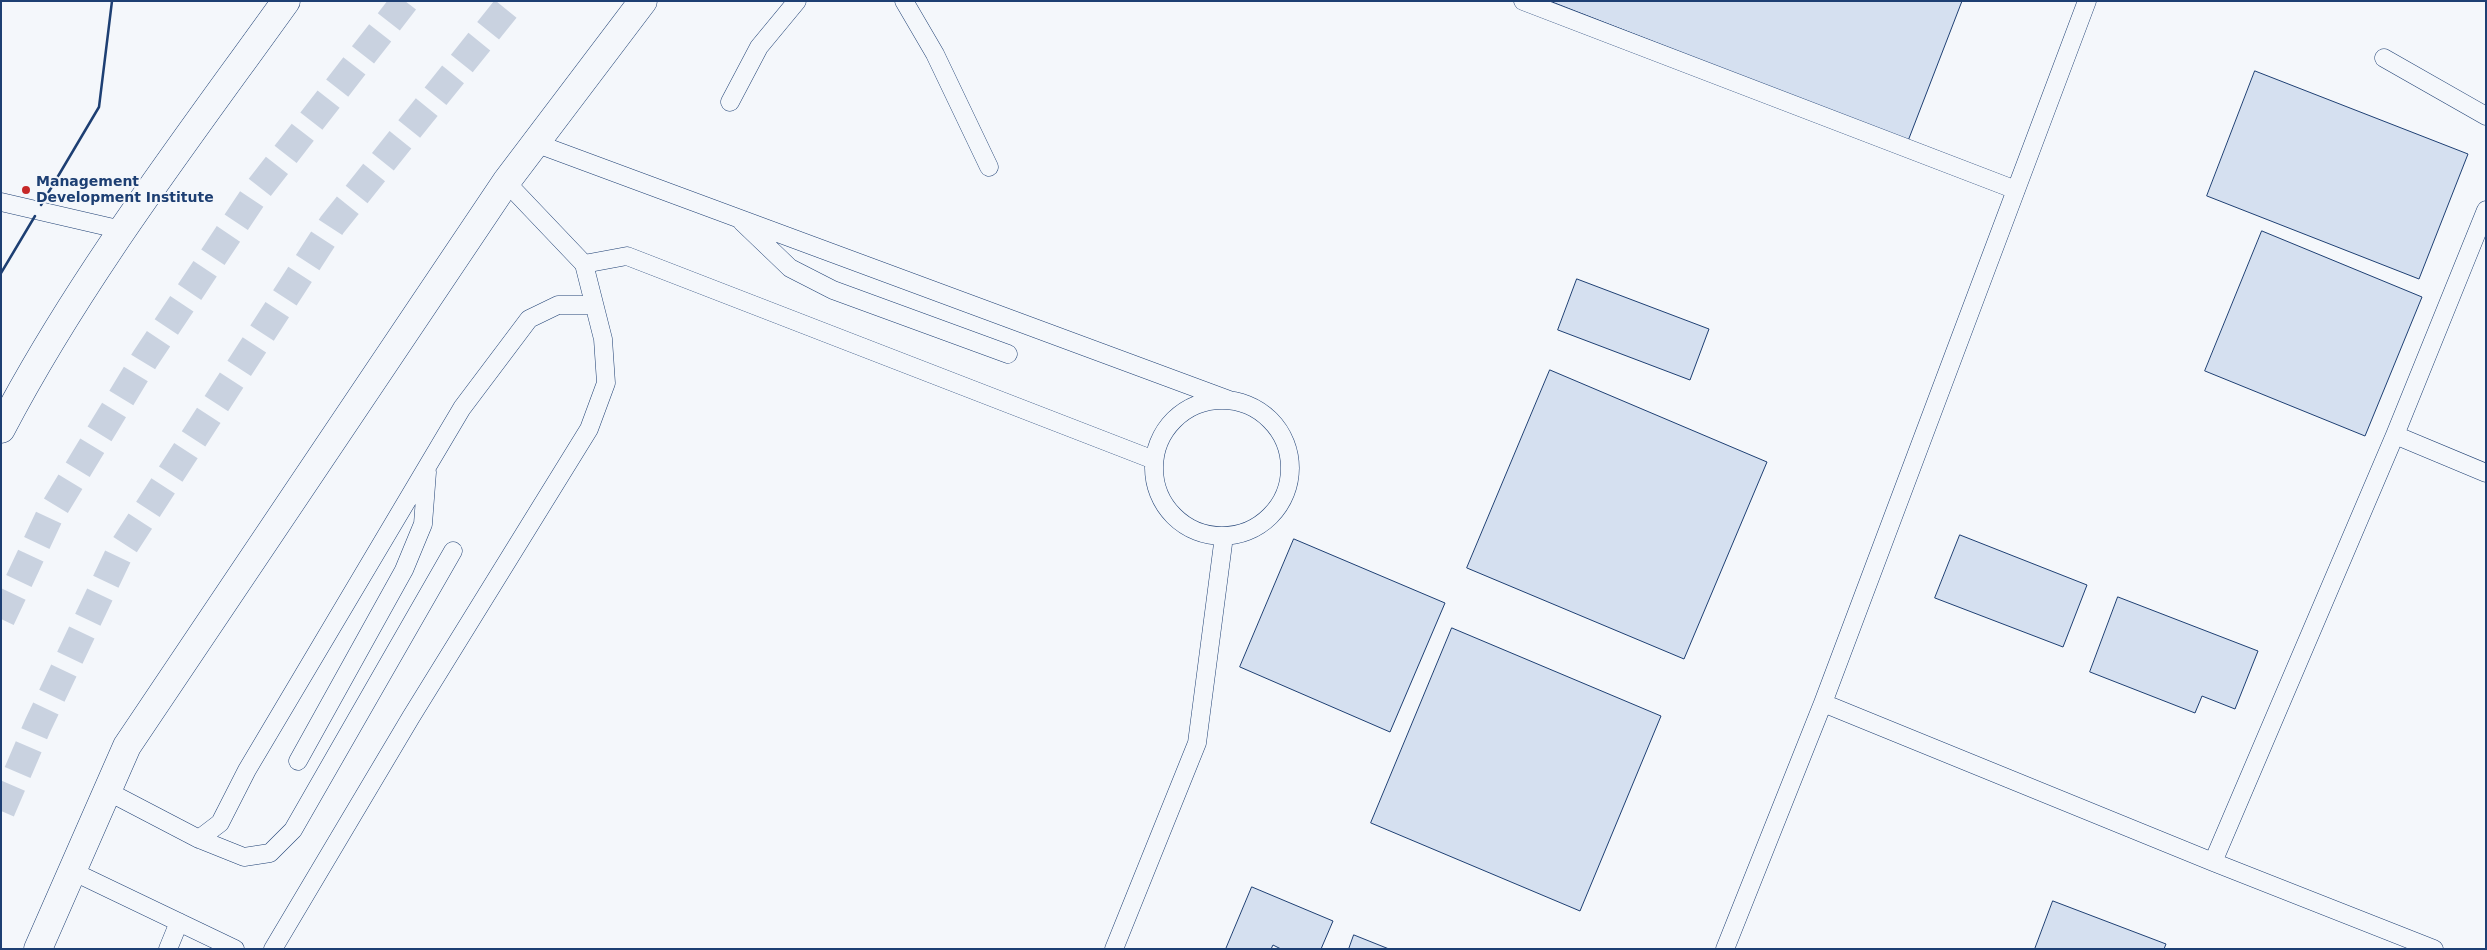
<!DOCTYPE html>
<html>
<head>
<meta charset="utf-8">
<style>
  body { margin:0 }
  #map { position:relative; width:2487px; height:950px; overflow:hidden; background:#f4f7fb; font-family:"DejaVu Sans",sans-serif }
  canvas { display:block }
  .frame { position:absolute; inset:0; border:2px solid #1d3f73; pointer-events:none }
</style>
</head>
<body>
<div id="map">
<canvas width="2487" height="950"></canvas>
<div class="frame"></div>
</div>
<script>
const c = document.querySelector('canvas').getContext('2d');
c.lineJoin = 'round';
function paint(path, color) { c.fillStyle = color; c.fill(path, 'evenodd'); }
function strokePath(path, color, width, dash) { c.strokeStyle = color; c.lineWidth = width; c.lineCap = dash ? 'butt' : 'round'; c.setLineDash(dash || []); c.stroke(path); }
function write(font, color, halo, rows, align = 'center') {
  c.font = font + ' "DejaVu Sans",sans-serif'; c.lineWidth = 4; c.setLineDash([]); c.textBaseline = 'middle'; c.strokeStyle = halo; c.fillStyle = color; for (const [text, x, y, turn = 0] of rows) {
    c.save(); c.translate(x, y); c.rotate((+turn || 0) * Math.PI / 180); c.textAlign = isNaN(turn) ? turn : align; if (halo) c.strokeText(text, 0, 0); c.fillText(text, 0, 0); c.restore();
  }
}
const building = new Path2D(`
  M1550,1H1962L1908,141Z
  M2255,71L2468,154L2419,279L2207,196Z
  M2262,231L2422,297L2365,436L2205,371Z
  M1577,279L1709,329L1690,380L1558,330Z
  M1550,370L1767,462L1684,659L1467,568Z
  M1960,535L2087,585L2063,647L1935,598Z
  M1294,539L1445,603L1390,732L1240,667Z
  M2118,597L2258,651L2235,709L2202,696L2195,713L2090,672Z
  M1452,628L1661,716L1580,911L1371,823Z
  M1252,887L1333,921L1321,949H1281L1273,945L1271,949H1226Z
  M2053,901L2166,944L2164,949H2035Z
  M1354,935L1389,949H1349Z`);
paint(building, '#d5e0f0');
strokePath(building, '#1d3f73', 1);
strokePath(new Path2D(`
  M1,619L49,517L145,359L257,191L405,1
  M1,811L38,725L119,554L332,225L512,1`), '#c9d2e0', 28, [28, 14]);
const lane = new Path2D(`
  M904,1L935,54L989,167
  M1523,1L2016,190
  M2384,58L2486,116
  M730,102L759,47L797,1
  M535,143L1229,400
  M1,202L122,230
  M742,222L790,268L833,290L1008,354
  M584,264L627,256L1154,460
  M1154 468a68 68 0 1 1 136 0a68 68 0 1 1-136 0Z
  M2395,435L2486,473
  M1823,703L2213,862L2434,949
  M298,761L404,570L423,524L427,472
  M107,791L199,839L220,823L247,770L462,408L529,319L558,305H594
  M199,839L244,857L270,853L293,830L453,551
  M2213,862L2395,435L2486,210
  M72,871L235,949
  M168,949L179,922
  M273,949L411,717L589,429L606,383L603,339L584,264L506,182
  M1114,949L1197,743L1224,536
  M1725,949L1823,703L2087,1`);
const secondary = new Path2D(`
  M1,429C80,278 187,139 286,1
  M38,949L127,746L506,182L643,1`);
strokePath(lane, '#1d3f73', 19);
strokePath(secondary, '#1d3f73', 29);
strokePath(lane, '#f4f7fb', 18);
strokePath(secondary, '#f4f7fb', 28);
strokePath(new Path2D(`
  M41,205L99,107L112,1
  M1,273L35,216`), '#1d3f73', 2.5);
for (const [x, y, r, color] of [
  [26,190,5,"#c62828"]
]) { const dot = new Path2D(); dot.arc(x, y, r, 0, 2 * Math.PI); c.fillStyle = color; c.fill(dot); strokePath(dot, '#f4f7fb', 2); }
write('bold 14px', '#1d3f73', '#f4f7fb', [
  ["Management",36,182],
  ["Development Institute",36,198]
], 'left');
</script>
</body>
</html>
